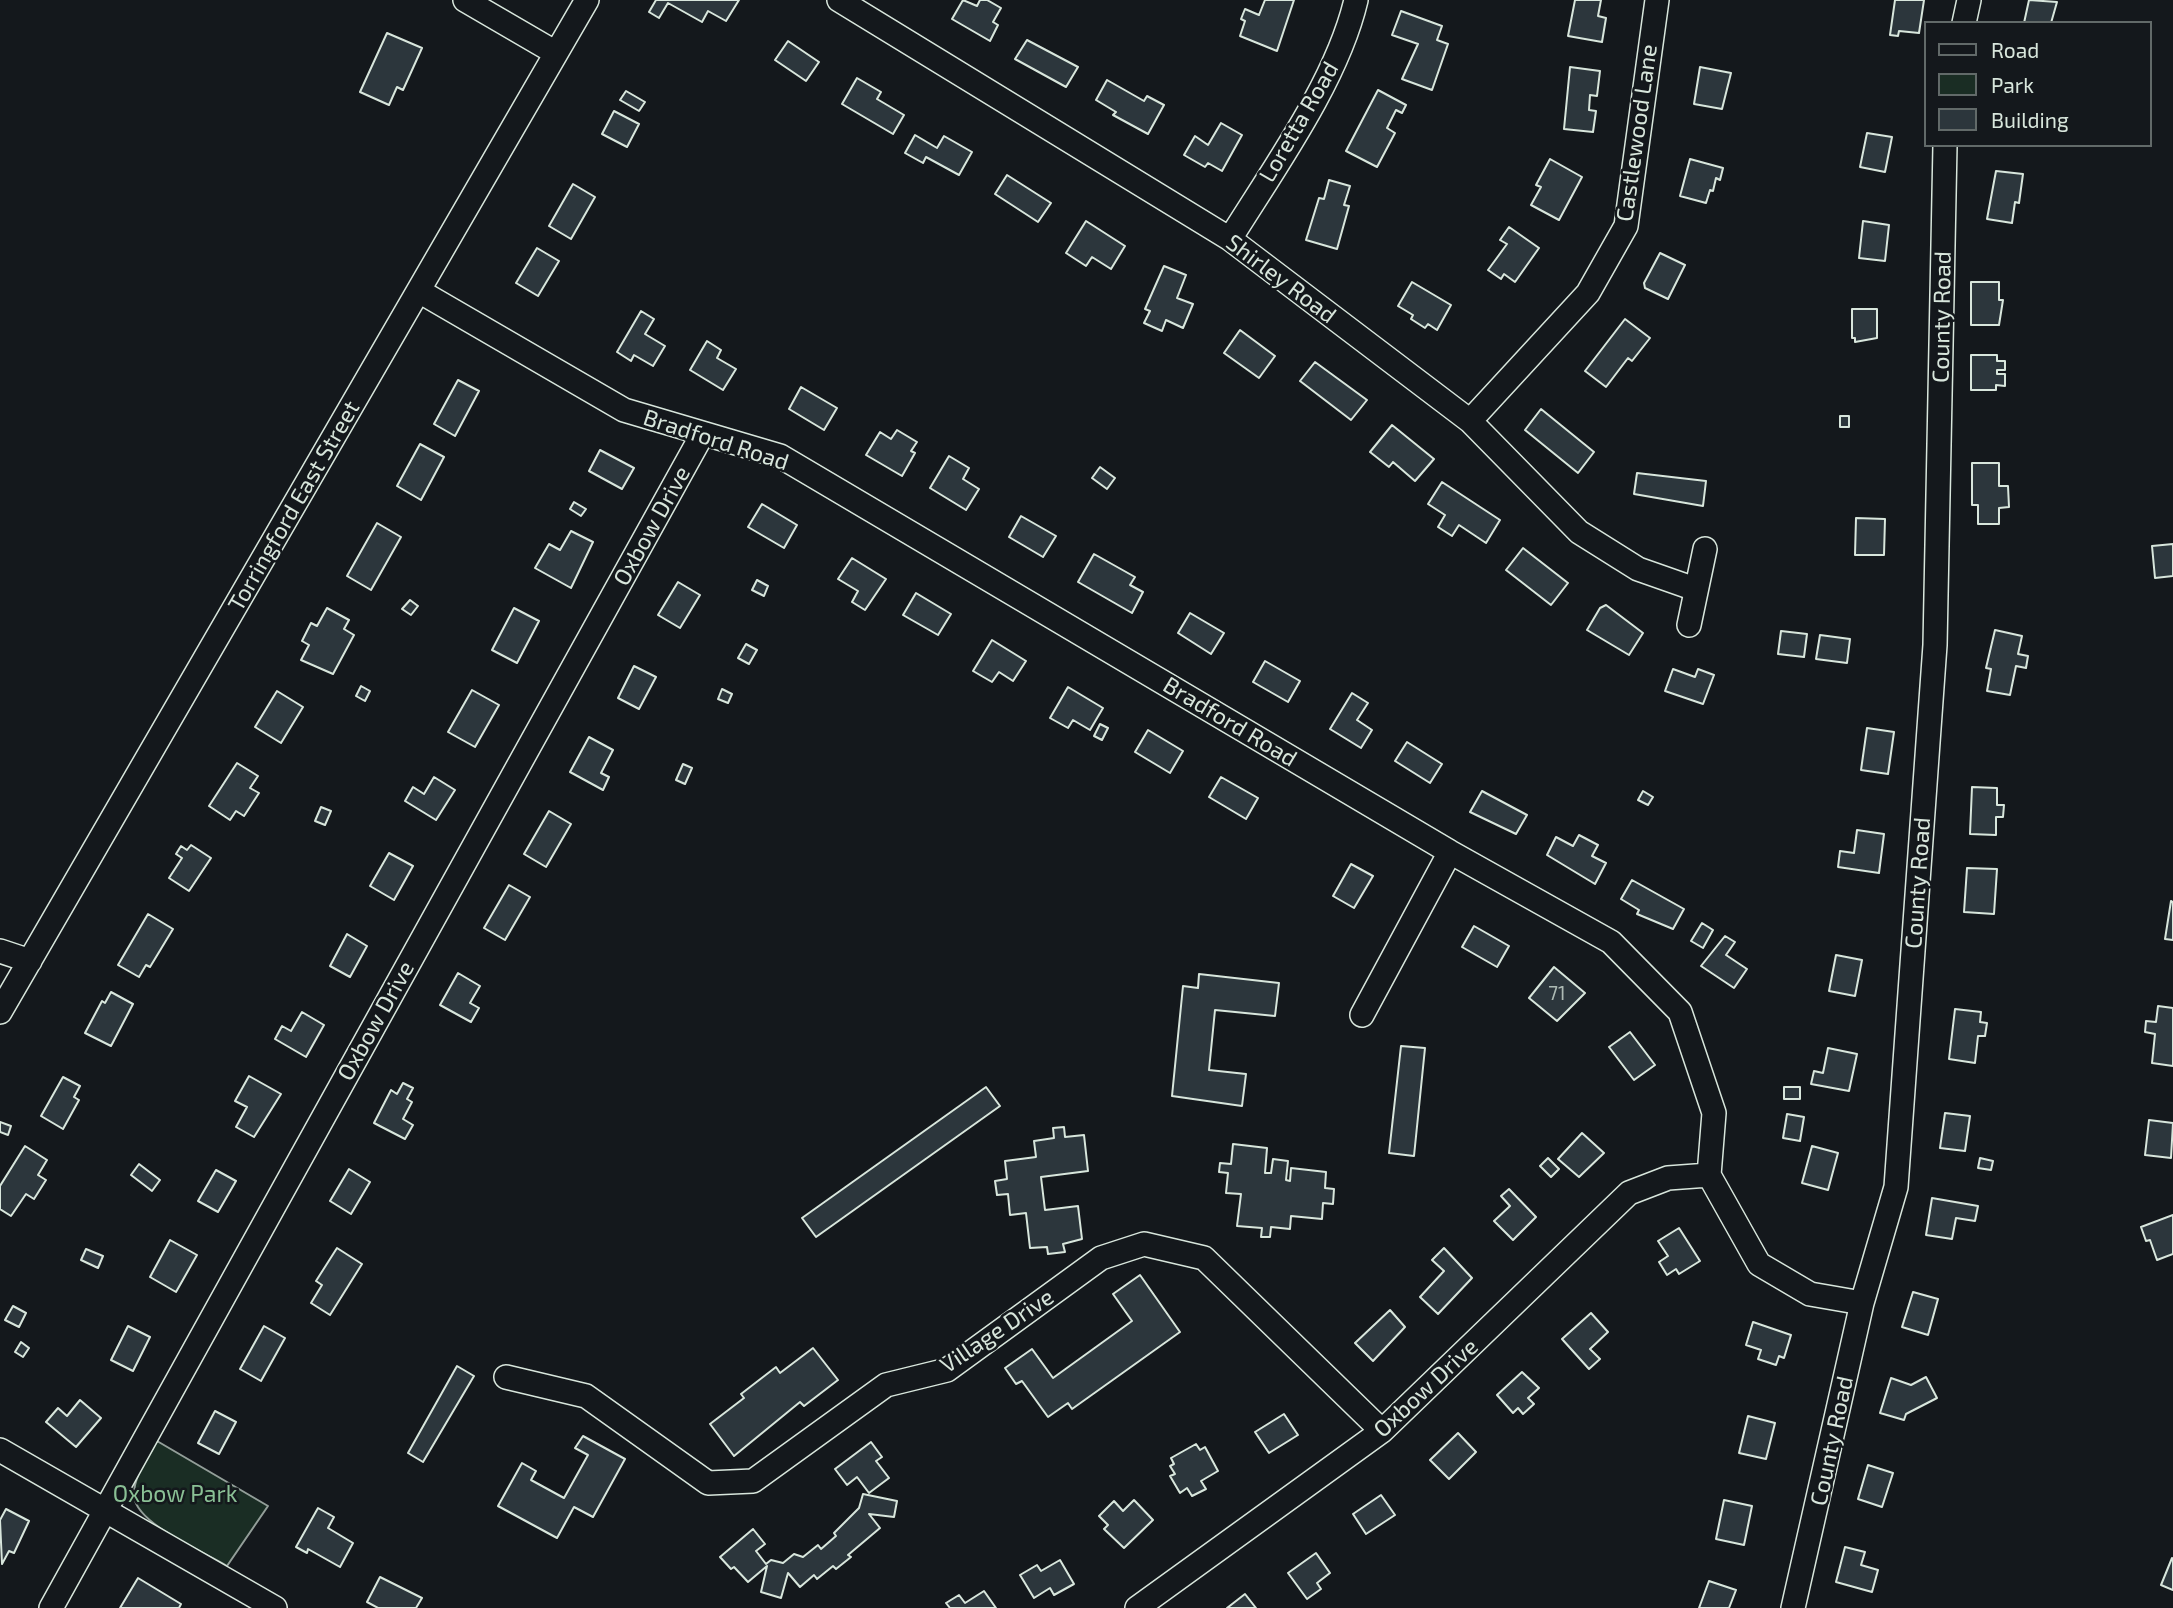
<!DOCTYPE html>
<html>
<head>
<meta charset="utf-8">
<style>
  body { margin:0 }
  #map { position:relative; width:2173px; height:1608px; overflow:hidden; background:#14181c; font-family:"Exo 2",sans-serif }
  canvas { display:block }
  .legend { position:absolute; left:1924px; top:21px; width:228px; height:126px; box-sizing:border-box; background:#14181c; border:2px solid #626a69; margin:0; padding:9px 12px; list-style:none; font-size:21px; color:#d8e6dc }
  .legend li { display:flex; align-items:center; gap:14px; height:35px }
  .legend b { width:35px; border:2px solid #626a69 }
</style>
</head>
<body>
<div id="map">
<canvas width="2173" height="1608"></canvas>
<ul class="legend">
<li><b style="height:9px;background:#14181c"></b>Road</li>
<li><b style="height:19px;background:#1a2d24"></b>Park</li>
<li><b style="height:19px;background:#2c363c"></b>Building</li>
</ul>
</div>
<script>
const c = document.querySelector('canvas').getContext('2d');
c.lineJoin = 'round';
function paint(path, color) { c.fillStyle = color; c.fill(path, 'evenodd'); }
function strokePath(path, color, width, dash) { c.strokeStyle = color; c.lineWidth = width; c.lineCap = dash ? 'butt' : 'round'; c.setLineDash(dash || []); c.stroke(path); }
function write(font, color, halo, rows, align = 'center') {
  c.font = font + ' "Exo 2",sans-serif'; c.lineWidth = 5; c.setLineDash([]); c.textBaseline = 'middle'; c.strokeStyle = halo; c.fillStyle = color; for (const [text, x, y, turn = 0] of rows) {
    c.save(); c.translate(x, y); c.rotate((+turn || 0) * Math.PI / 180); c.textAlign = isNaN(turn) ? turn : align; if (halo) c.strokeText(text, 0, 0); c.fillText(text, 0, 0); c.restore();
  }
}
const green = new Path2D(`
  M157,1441L268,1506L227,1566C204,1552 136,1524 134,1496C133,1477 148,1457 157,1441Z`);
paint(green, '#1a2d24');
strokePath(green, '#939e99', 2);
const building = new Path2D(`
  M656,0H739L726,21L708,11L702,22L668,3L659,18L649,12Z
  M963,0L977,6L980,0H987L1001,8L993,22L998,25L990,41L952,19Z
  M1265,0H1294L1277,51L1240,36L1245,21L1241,19L1245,9L1259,15Z
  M1575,0H1601L1598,16L1606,18L1602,42L1568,36Z
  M1895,0H1924L1919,33L1899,31L1898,36L1890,35Z
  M2029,0L2057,2L2051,23H2024Z
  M1401,11L1442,26L1437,40L1448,44L1432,90L1402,79L1418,44L1392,35Z
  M387,33L422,48L403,90L397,87L389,105L360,92Z
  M1027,40L1078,67L1066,87L1015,59Z
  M788,41L819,62L806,81L775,60Z
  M1570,67L1600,71L1597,96L1590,95L1589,110L1596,111L1593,132L1564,129Z
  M1700,67L1731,73L1722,109L1694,104Z
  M857,78L881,92L877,99L904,115L893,134L842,104Z
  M1107,80L1144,101L1147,96L1164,105L1148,134L1113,115L1116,112L1096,100Z
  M1378,90L1406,105L1402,113L1396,110L1387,128L1395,133L1377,167L1346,151Z
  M626,91L645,102L639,111L620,100Z
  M614,111L639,124L627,147L602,134Z
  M1221,123L1242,135L1222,171L1208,163L1205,167L1184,155L1195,136L1208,145Z
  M1867,133L1892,137L1885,172L1860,167Z
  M915,135L937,148L944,136L972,152L959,175L926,157L923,163L905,153Z
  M1550,159L1582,177L1559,220L1531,205L1541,187L1536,185Z
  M1690,159L1723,168L1720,180L1716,178L1713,191L1710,190L1706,203L1680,196Z
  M1996,171L2023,174L2019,203L2015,202L2012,223L1987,219Z
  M1007,175L1051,203L1038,222L995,194Z
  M1329,180L1350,186L1344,205L1349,206L1337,249L1306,240L1319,198L1324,199Z
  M573,184L595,197L571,239L549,226Z
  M1086,221L1125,246L1111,269L1092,257L1086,266L1066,253Z
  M1863,221L1889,225L1885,261L1859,258Z
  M1509,227L1539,248L1515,282L1504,274L1501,279L1488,270L1507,244L1500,240Z
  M537,248L559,261L538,296L516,283Z
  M1660,253L1685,265L1668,299L1645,288L1644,283Z
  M1164,266L1186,275L1177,298L1193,304L1183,328L1166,320L1162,331L1144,323L1150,311L1145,309Z
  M1412,282L1451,305L1437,330L1428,324L1425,328L1411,319L1413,315L1398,306Z
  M1971,282H1999V300H2003L1999,325H1971Z
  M1852,309H1877V338L1855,342V338H1852Z
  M641,311L654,319L645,334L665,346L653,366L634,355L631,361L617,352Z
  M1625,319L1650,338L1632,361L1628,358L1606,387L1585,371Z
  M1240,330L1275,356L1259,378L1224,353Z
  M707,341L721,350L717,358L736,369L723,390L690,370Z
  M1971,355H1997V361H2005V370H1997V374H2005V386L1996,385V390H1971Z
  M1315,362L1367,400L1351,420L1300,381Z
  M458,380L479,391L455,436L434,424Z
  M801,387L837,408L824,430L789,409Z
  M1541,409L1594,452L1578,473L1525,430Z
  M1840,416H1849V427H1840Z
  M1392,425L1434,459L1415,481L1393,462L1389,467L1370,452Z
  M897,430L917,442L911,451L915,453L902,476L866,455L880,432L891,439Z
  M420,444L444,457L421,500L397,486Z
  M600,450L634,468L622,489L589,471Z
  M949,456L969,468L963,479L979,489L966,510L930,488Z
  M1972,463H1999V486H2008L2009,507L1999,508V524H1978V505H1972Z
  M1100,467L1115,478L1107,489L1092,478Z
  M1637,473L1706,481L1703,506L1634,494Z
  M1442,482L1500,520L1486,543L1459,525L1452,536L1438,527L1445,515L1428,504Z
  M574,502L586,509L581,516L570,509Z
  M762,504L797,525L784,548L748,527Z
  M1021,516L1056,536L1043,557L1009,537Z
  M1856,518L1885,519L1884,555H1855Z
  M377,523L401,537L371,590L347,576Z
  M571,531L593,542L571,588L535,568L549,544L560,550Z
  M2173,544V576L2155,578L2152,546Z
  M1523,548L1568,583L1551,605L1506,570Z
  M1094,554L1135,577L1130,585L1143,592L1132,613L1078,582Z
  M852,558L886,579L865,610L852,602L858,591L838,579Z
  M757,580L768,586L764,596L752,590Z
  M678,582L700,595L680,628L658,615Z
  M916,593L951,614L938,635L903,615Z
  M410,600L418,606L411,615L402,609Z
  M1606,605L1643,633L1629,655L1587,630L1600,608Z
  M327,608L349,620L344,629L354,635L333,674L301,660L309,645L302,641L311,623L317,626Z
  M514,608L539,621L517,663L492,650Z
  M1190,613L1224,633L1211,654L1178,633Z
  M1995,630L2022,636L2018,654L2028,656L2026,668L2016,666L2010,695L1987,691L1991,669L1986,668Z
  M1781,631L1807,634L1804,657L1778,654Z
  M1820,635L1850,639L1847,663L1816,659Z
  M992,640L1026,661L1013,681L999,672L992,682L973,671Z
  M746,644L757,650L749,664L738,658Z
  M1265,661L1300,681L1288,702L1253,682Z
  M634,666L656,677L639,709L618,698Z
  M1673,669L1695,677L1698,669L1714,675L1703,704L1665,691Z
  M361,686L370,691L365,701L356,696Z
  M1068,687L1103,708L1090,730L1073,720L1068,728L1050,718Z
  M722,689L732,694L728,703L718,699Z
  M472,690L499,705L475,747L448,732Z
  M277,691L303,707L281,743L255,727Z
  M1352,693L1368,703L1357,720L1372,730L1361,748L1330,729Z
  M1100,724L1108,728L1102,740L1094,736Z
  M1867,728L1894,732L1888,774L1861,770Z
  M1148,730L1183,751L1170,773L1135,752Z
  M589,737L613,750L601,773L609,777L603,790L570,772Z
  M1407,742L1442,764L1430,783L1395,761Z
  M237,763L258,776L250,788L259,793L244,816L236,811L230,820L209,806Z
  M683,764L692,768L685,784L676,780Z
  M434,777L455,790L436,820L405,801L413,787L424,794Z
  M1221,777L1258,798L1246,819L1209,797Z
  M1972,787L1997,788V805H2004L2003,817H1996V835L1970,834Z
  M1482,791L1527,815L1516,834L1470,812Z
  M1643,791L1653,797L1648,805L1638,800Z
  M321,807L331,811L325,825L315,821Z
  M549,811L571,824L546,867L524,854Z
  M1857,830L1884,834L1879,873L1838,867L1840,851L1854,853Z
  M1579,835L1598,845L1592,856L1606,863L1595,884L1547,855L1556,837L1573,846Z
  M191,845L211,858L189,891L169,878L182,858L176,854L181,846L187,850Z
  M389,853L413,866L394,900L370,886Z
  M1351,864L1373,876L1354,908L1333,896Z
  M1967,868L1997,869L1994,914L1964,912Z
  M1632,880L1684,909L1673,929L1637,914L1639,910L1621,899Z
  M509,885L530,897L505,940L484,928Z
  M2171,901L2173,902V940L2165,939Z
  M148,914L173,929L150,967L146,965L139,977L118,965Z
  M1702,923L1713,930L1703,948L1691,941Z
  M1474,926L1509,946L1497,967L1462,947Z
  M347,934L367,946L350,977L330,966Z
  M1725,936L1735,942L1726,955L1747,969L1734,988L1701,966Z
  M1836,955L1862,960L1855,996L1829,991Z
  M1554,967L1585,993L1557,1021L1529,998Z
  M458,973L480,986L470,1003L479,1008L471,1022L440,1005Z
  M1199,974L1279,983L1275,1016L1215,1010L1209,1070L1246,1074L1242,1106L1172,1096L1183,986L1198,988Z
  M111,992L133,1004L111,1046L85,1033L102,1001L105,1003Z
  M2158,1006L2173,1008V1066L2152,1063L2155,1034L2145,1032L2146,1021L2156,1022Z
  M1955,1009L1981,1012L1980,1022L1987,1023L1985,1036H1978L1975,1063L1949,1059Z
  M302,1012L324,1025L306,1057L275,1039L282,1026L291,1031Z
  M1630,1032L1655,1065L1634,1080L1609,1047Z
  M1401,1046L1425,1048L1414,1156L1389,1153Z
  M1828,1048L1857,1054L1849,1091L1811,1084L1814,1071L1823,1073Z
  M249,1076L281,1094L254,1137L236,1127L247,1107L235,1101Z
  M63,1077L80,1086L74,1097L79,1100L63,1129L41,1116Z
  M403,1083L413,1088L407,1099L412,1102L403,1119L413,1125L405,1139L374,1123L391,1090L397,1094Z
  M986,1087L1000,1106L816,1237L802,1218Z
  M1784,1087H1800V1099H1784Z
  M1945,1113L1970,1116L1965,1151L1940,1148Z
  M1787,1114L1804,1117L1800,1141L1783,1138Z
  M2149,1120L2173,1123L2171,1158L2145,1155Z
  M0,1122L11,1126L8,1135L0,1132Z
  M1064,1127L1065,1137L1084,1135L1088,1171L1041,1177L1045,1210L1078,1206L1082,1239L1063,1244L1065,1252L1048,1254L1047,1247L1030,1248L1026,1213L1010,1215L1008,1194L997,1195L995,1181L1007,1179L1005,1161L1036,1157L1034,1141L1054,1138L1053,1128Z
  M1582,1133L1604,1153L1579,1177L1558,1159Z
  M1233,1144L1267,1148L1265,1173H1271L1273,1159L1288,1161L1286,1180L1290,1181L1291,1168L1326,1172L1325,1188L1334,1189L1333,1204L1323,1203L1322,1219L1291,1216L1290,1229L1271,1227L1270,1237H1261L1262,1228L1237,1226L1241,1194L1226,1193L1228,1173L1219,1172L1220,1163L1231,1164Z
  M25,1146L47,1160L38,1175L46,1180L34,1199L26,1194L11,1216L0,1209V1186Z
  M1812,1146L1838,1153L1828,1190L1802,1183Z
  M1548,1158L1559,1169L1551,1177L1540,1166Z
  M1980,1158L1993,1161L1991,1170L1978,1168Z
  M139,1164L160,1180L152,1191L131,1175Z
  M349,1169L370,1182L351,1214L330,1201Z
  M216,1170L236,1181L218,1212L198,1201Z
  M1509,1189L1536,1217L1513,1240L1494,1221L1510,1206L1501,1196Z
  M1932,1198L1978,1206L1975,1221L1956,1218L1952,1239L1926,1235Z
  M2173,1215V1254L2157,1260L2150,1240L2146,1241L2141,1227Z
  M1679,1228L1700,1261L1679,1274L1676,1269L1667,1275L1659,1262L1668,1256L1658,1241Z
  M170,1240L197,1255L176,1292L150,1277Z
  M337,1248L362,1264L330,1315L311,1303L322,1285L316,1281Z
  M1444,1248L1472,1278L1438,1314L1420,1297L1444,1271L1432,1260Z
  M86,1249L103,1256L98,1268L81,1260Z
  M1140,1275L1180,1332L1072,1409L1068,1403L1048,1417L1022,1381L1016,1384L1005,1368L1032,1349L1053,1378L1132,1321L1113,1294Z
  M1913,1292L1938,1299L1928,1335L1902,1327Z
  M13,1306L26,1313L19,1327L5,1320Z
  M1390,1310L1405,1327L1373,1361L1355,1343Z
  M1591,1313L1608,1332L1590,1349L1600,1359L1589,1369L1562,1339Z
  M1753,1322L1791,1335L1784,1358L1779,1356L1776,1365L1758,1359L1761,1350L1746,1345Z
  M128,1326L150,1337L133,1371L111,1360Z
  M264,1326L285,1338L261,1381L240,1369Z
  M21,1342L29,1348L23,1357L15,1352Z
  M813,1348L838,1380L804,1406L800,1402L734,1456L710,1424L744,1398L741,1394L776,1367L780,1373Z
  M457,1366L474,1376L423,1462L408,1453Z
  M1522,1372L1539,1388L1528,1398L1534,1404L1523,1414L1518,1408L1513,1413L1497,1395Z
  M1926,1377L1937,1398L1906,1414L1904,1420L1880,1413L1891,1378L1911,1385Z
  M80,1400L101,1418L76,1447L46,1422L58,1408L67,1416Z
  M215,1411L236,1422L219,1454L198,1443Z
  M1284,1414L1298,1435L1269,1453L1255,1432Z
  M1748,1416L1775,1423L1766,1459L1739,1453Z
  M1458,1433L1476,1452L1449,1479L1430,1460Z
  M583,1436L625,1459L593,1517L574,1507L557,1538L498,1506L522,1463L536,1471L531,1480L564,1498L588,1455L575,1448Z
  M871,1442L882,1457L876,1461L889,1478L869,1493L857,1477L847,1485L835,1469Z
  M1196,1444L1200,1450L1205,1447L1218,1471L1201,1481L1206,1489L1192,1496L1187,1488L1180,1493L1170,1476L1175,1474L1170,1466L1174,1464L1171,1458Z
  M1868,1465L1893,1473L1882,1507L1858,1499Z
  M863,1494L897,1501L894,1517L869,1514L880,1528L848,1555L851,1557L836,1569L833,1566L817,1579L814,1575L800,1587L788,1573L781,1598L761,1592L767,1566L748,1582L734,1567L731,1569L720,1557L753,1529L765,1544L756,1551L766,1564L771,1560L783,1563L794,1554L803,1557L818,1545L821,1549L836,1536L834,1533L859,1508Z
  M1381,1495L1395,1515L1366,1534L1353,1514Z
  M1134,1500L1153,1520L1124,1548L1104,1529L1108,1525L1099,1516L1114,1501L1123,1511Z
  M1724,1500L1752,1506L1744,1545L1716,1539Z
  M318,1508L334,1517L328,1528L353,1543L340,1567L308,1549L307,1553L296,1547Z
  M6,1509L29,1521L14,1553L9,1551L2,1564L0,1520Z
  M1845,1547L1865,1552L1861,1565L1878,1570L1872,1592L1836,1582Z
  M1316,1553L1330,1573L1317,1583L1321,1589L1307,1599L1288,1573Z
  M2172,1558L2173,1559V1590L2161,1585Z
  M1060,1560L1074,1584L1054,1595L1050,1588L1034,1598L1020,1575L1037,1565L1041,1571Z
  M380,1577L422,1598L416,1608H378L367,1602Z
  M138,1578L181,1604L179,1608H120Z
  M1709,1581L1736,1590L1729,1608H1699Z
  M984,1591L996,1608H950L946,1603L959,1595L965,1603Z
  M1245,1594L1256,1608H1227Z`);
paint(building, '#2c363c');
strokePath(building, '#d8e6dc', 2);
const minor = new Path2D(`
  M465,0L556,53
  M839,0L1230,239L1470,421L1579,532L1638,569L1695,589
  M1964,23L1969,0
  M1230,239C1274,168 1337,81 1356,0
  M419,291L624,410L780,456L1450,852L1611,942L1680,1012L1714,1113L1709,1175L1759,1264L1810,1294L1862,1303
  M1470,421L1588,293L1626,226L1657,0
  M1689,625L1705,549
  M0,951L30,961
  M0,1012L587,0
  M1362,1015L1450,852
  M506,1377L586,1396L708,1483L753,1481L886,1385L947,1370L1101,1258L1144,1244L1204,1258L1382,1431
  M0,1450L275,1608
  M51,1608L702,435
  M1137,1608L1382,1431L1629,1193L1668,1178L1709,1175
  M1793,1608L1862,1303L1896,1187L1935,645L1945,145`);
strokePath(minor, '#d8e6dc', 26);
strokePath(minor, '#14181c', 23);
write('19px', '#adbab4', null, [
  ["71",1557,994]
]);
write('23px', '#d8e6dc', '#14181c', [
  ["Loretta Road",1299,122,-60],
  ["Castlewood Lane",1637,133,-82],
  ["Shirley Road",1281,279,37],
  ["County Road",1942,317,-89],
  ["Bradford Road",716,440,18],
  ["Torringford East Street",294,506,-60],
  ["Oxbow Drive",652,526,-61],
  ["Bradford Road",1230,722,31],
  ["County Road",1918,883,-86],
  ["Oxbow Drive",376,1021,-61],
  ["Village Drive",997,1331,-34],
  ["Oxbow Drive",1426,1388,-43],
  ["County Road",1832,1441,-78]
]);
write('23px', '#8ac095', '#14181c', [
  ["Oxbow Park",175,1494]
]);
</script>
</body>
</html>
